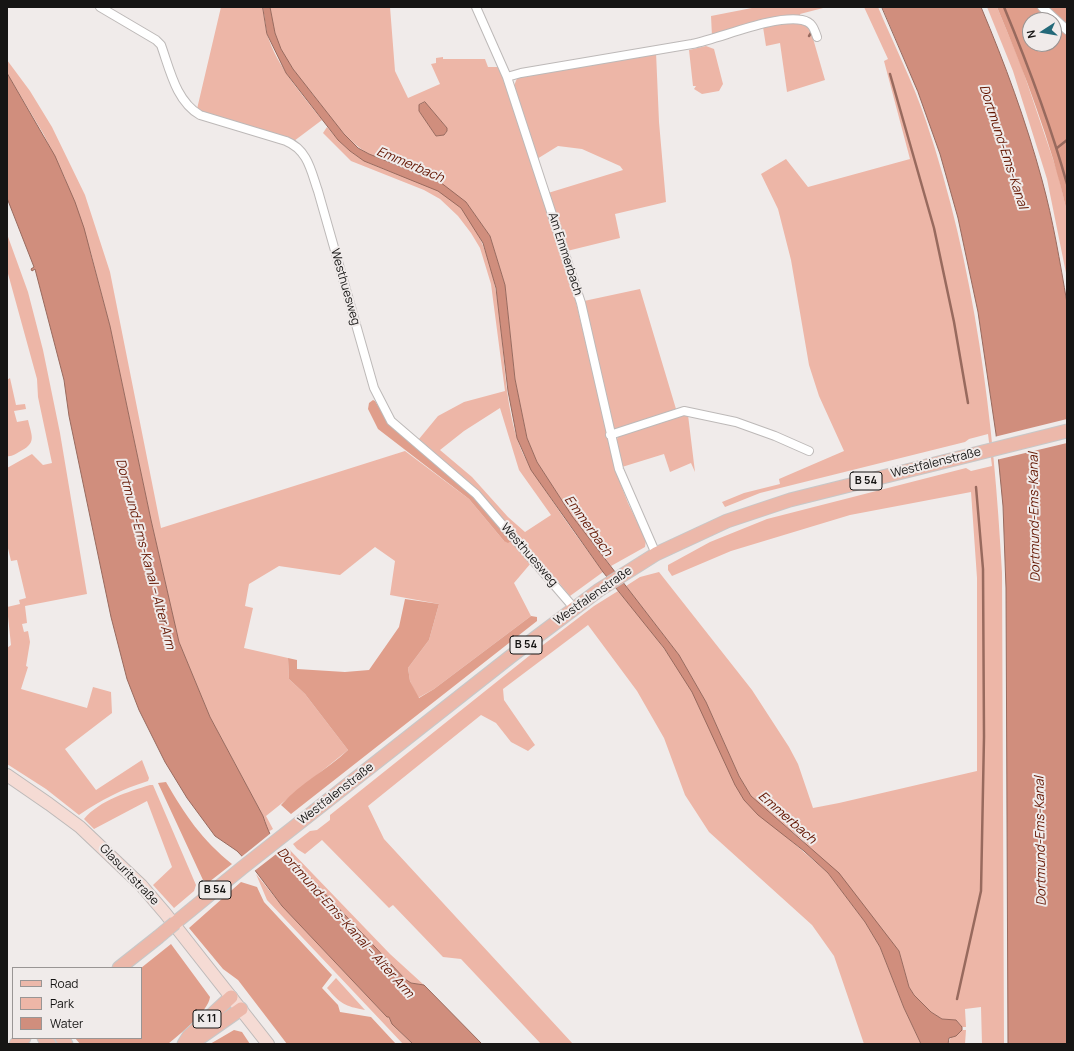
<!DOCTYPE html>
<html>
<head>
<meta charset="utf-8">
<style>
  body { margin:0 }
  #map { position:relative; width:1074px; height:1051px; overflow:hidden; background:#f0ebea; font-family:Manrope,sans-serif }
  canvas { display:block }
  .frame { position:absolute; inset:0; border:8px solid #161514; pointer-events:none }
  .legend { position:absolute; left:12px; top:967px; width:130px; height:72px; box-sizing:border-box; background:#f0ebea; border:1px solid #999594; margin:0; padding:5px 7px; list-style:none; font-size:12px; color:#161514 }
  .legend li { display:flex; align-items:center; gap:8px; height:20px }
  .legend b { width:20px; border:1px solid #999594 }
  .north { position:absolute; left:1022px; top:12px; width:40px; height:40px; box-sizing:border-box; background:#f0ebea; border:1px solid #999594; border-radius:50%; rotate:258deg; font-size:11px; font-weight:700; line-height:16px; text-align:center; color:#161514 }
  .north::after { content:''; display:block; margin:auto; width:14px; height:18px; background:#246979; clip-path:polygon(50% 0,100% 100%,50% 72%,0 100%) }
</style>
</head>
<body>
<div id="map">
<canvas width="1074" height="1051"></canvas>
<div class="frame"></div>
<ul class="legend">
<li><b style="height:5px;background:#ecb8aa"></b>Road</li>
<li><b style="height:11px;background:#edb6a7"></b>Park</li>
<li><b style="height:11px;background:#d08e7d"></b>Water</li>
</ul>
<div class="north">N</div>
</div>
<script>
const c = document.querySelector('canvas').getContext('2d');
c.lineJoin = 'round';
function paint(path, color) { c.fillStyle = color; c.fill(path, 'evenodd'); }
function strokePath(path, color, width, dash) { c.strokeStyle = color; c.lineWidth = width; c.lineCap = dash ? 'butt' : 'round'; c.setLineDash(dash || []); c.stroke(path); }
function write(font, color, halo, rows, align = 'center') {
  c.font = font + ' Manrope,sans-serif'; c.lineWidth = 4; c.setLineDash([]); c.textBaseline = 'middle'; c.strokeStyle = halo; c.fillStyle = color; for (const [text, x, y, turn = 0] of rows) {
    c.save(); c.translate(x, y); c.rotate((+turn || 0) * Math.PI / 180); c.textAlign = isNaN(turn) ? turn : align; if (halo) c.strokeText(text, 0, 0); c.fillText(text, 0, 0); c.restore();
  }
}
paint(new Path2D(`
  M221,7H263C264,16 265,26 267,34C277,67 302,94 322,120L294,141L285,137L202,112L197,109Z
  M270,7H390L395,71L408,98L440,84L431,64L436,63V58L443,57V59H485L488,67H500L558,241L576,302L616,472L628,503L646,540L645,547L611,566L572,516L537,462L527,438L515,379L505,285L490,236L466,202L369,154C345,140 330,116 313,94C301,80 289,65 281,49C274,36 273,21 270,7ZM425,102L447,128V131L444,135L436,136L419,111V105Z
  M757,7H827L800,14L801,17L712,36L711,16Z
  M864,7H878C894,45 913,82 926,121C975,266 994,420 1002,573L1004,1044H982L981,1007L965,1009L966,1027H962L956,1020L942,1019L931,1012L914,995L909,987L899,951L803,840L764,809L751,796L739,776L706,702L679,655L626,586L640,577L659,572L752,690L789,747L798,764L813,808L839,803L977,771V578L971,492L850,515L731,551L672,576L668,570V565L710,542L767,519L966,468L971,471L992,466L988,434L969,439L965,442L760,493L725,507L722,502L744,493L780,484L779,479L844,451L819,396L809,365L791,260L778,209L761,174L786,159L808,187L910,159L884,61L888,59Z
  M987,7H997L1021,65L1058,174L1067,212V278L1047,179L1013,71Z
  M793,22L806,25L810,28L825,80L787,92L780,43L766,46L763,27Z
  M706,46L714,49L723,84L719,91L702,94L694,89L696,86H693L689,50Z
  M656,52L659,122L666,202L615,214L620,238L567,251L548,193L623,170L620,166L582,149L558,146L537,159L513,88L518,76Z
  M7,60L30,91L52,127L85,195L110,272L161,528L405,451L469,499L504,541L512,540L531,563L514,583L531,616L434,689L418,698L410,681L408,668L429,640L439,604L390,595L395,561L375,547L340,575L279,566L249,584L245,606L253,608L244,648L288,658L289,679L305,694L348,750L266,816L273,829L268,832L263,816L210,717L179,642L151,520L110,326L91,253L65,178L44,135L7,73Z
  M327,127C338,140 350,153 365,161C393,176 442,183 462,209C513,275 494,362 517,438C523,459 537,478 549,496C566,522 585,547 603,572L570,596L521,538L469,482L419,439L438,416L464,402L505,391L491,284L480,248L471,233L458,216L440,199L424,190L351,161L323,133ZM500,408L519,470L551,515L525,532L508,517L472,477L440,450L464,431Z
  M7,234L28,292L43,350L60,433L87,594L25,606L27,623L22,624L24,632L28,631L30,642L26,666L28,667L21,689L87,708L93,687L111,692L112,713L65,749L96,790L142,760L149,778L148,781C122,789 101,800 79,815L46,789L7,764V648L11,645L7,607L20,604L19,600L26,598L17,560L11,561L7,544V468L32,454L43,465L52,463L38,397L37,379L7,270Z
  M640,289L676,409L617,429L613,428L584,301Z
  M10,378L16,405L25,404L26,409L14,411L17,422L28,420C32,437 37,443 19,452C15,454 12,457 7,456V380Z
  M676,415H688L695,472L691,463L670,472L664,454L622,467L616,441L618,437L622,434Z
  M618,591C645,623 671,655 692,691C712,726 724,766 744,800L828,873L865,922L880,947L904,1008L921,1044H864L834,956L812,925L709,832L685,795L664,738L637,691L588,625L503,689L504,700L535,745L528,751L511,742L496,723L481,715L368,806L384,839L573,1044H541L461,959L443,957L393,905L389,908L322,840L305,854L297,849L293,844L310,831L317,830L330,820V815L539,648L594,606Z
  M150,785H153L196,885L194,891L174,908L153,885L172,867L147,801L94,829L84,819C100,800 128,792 150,785Z
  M287,847L390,954L424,985L411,983L405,979L299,866L296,861L283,851Z
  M256,874L282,906L387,1017H389L393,1025L413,1044H403L267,900Z
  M336,978L365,1010C344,1006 341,1004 327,988Z
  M962,1030H966L965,1044H948L951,1037L956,1036Z`), '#edb6a7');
paint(new Path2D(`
  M997,7H1067V212C1051,142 1025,74 997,7ZM1030,20H1054V44H1030Z
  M373,400L375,401L388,421L474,495L512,540L508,543L504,541L469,499L378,429L368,409L369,403Z
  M405,599L439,604L429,640L408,668L410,681L419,698L434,689L531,616L537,617V621L291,814L281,805C300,783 327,770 348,750L305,694L289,679L288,658L297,660V669L345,672L369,670L399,627Z
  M166,782C185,815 202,840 232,864L209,882L203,880L158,783Z
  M241,882L257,887L264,902L332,975L322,988L338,1005L340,1012L371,1017L396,1044H287L238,980L223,969L189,928Z
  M171,944L210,997C208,1012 180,1034 168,1044H80L75,1038H141V968Z
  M234,1030L242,1032L250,1044H210Z`), '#e09e8b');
const water = new Path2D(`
  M263,7H270L275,33L281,49L293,69L344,134L358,148L369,154L440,182L466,202L490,236L505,285L515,379L527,438L537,462L572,516L679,655L706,702L739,776L751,796L839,873L899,951L909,987L914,995L931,1012L942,1019L956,1020L962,1027V1030L956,1036L949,1038L948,1044H921L904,1008L880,947L865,922L828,873L804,851L758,815L744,800L735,785L692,692L664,648L603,572L531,470L517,438L508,391L496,288L483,243L461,208L438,191L364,161L350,151L338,140L286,73L267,34Z
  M882,7H981C1005,64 1026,121 1042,180C1053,220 1060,262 1067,303V1044H1008L1006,588L1003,506L996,434L978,312L958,218L940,154L918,92Z
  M7,73L55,156L75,202L84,228L110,326L151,520L179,642L210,717L263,816C268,831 271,839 283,851C289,856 295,859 299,866L405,979L411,983L424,985L482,1044H413L392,1024L389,1017H387L282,906L254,869L237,851L215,836L187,798L165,762L139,710L127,679L111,617L69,416L64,380L35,269L32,271L31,269L34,267L7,198Z
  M425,102L447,128V131L444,135L436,136L419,111V105Z`);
paint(water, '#d08e7d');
strokePath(water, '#986a5e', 1);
paint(new Path2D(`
  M1067,419V443L996,460L994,437Z
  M271,833L284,848L253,872L240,858Z`), '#f0ebea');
strokePath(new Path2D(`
  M1004,7C1028,65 1050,123 1067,184
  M809,36L813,30
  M890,74L934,228L954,322L968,403
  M1057,148L1067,140
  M957,999L981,891L984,737L983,569L976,487`), '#986a5e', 2.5);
const minor = new Path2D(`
  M100,7L156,40L161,45C170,70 176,101 200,115L286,141C308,150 311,171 318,191L374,388L391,421L476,494L574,608
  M476,7L507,77L581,303L619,469L656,554
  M1042,7L1067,30
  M507,77L521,73C578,63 635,54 692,44C722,38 773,15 802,20C812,22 814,28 817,37
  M610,435L684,411L736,422L775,436L809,451`);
const secondary = new Path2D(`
  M7,775L49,804L80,827L141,885L165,913L268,1044`);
const primary = new Path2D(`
  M175,923L242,868L510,657L599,590L656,554L727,521L790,500L1067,431
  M119,968L157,938
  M44,1038L49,1044
  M62,1038L66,1044
  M16,1044L24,1038
  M184,1044L189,1036L231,997
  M191,1044L241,1009`);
strokePath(minor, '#bdb9b8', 10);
strokePath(secondary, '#bdb9b8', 14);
strokePath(primary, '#c7c7c7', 15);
strokePath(minor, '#fff', 8);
strokePath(secondary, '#f5dbd4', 12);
strokePath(primary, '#ecb8aa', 13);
const primaryBridge = new Path2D(`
  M157,938L175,923`);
strokePath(primaryBridge, '#c7c7c7', 15, []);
strokePath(primaryBridge, '#ecb8aa', 13);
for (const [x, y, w] of [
  [866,481,32],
  [526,645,32],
  [215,890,32],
  [207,1019,28]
]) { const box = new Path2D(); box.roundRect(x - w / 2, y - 9, w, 18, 3); c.fillStyle = '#f0ebea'; c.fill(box); strokePath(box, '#161514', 1); }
write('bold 11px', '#161514', null, [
  ["B 54",866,481],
  ["B 54",526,645],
  ["B 54",215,890],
  ["K 11",207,1019]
]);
write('12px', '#161514', '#f0ebea', [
  ["Am Emmerbach",565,254,72],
  ["Westhuesweg",345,287,74],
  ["Westfalenstraße",936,463,-14],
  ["Westhuesweg",529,555,49],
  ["Westfalenstraße",593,596,-35],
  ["Westfalenstraße",336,794,-38],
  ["Glasuritstraße",129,875,46]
]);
write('italic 13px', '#631500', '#f0ebea', [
  ["Dortmund-Ems-Kanal",1003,147,72],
  ["Emmerbach",410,165,23],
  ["Dortmund-Ems-Kanal",1035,517,-91],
  ["Emmerbach",588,526,54],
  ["Dortmund-Ems-Kanal – Alter Arm",145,554,75],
  ["Emmerbach",787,818,41],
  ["Dortmund-Ems-Kanal",1041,841,-91],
  ["Dortmund-Ems-Kanal – Alter Arm",345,923,48]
]);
</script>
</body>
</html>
